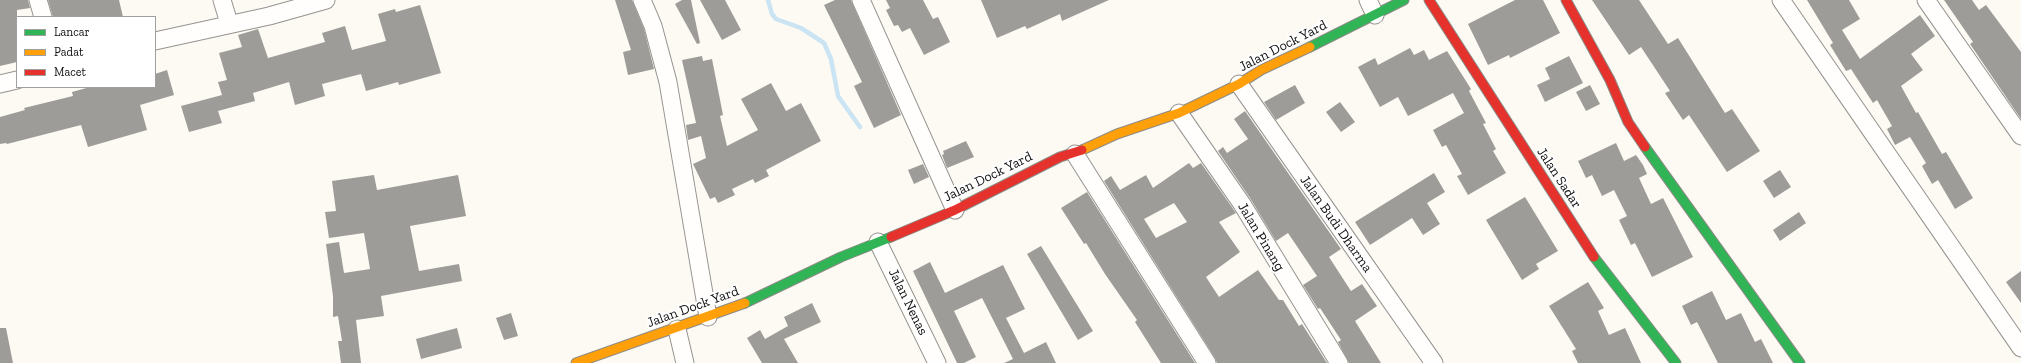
<!DOCTYPE html>
<html>
<head>
<meta charset="utf-8">
<style>
  body { margin:0 }
  #map { position:relative; width:2021px; height:363px; overflow:hidden; background:#fcfaf2; font-family:"Zilla Slab",serif }
  canvas { display:block }
  .legend { position:absolute; left:16px; top:16px; width:140px; height:72px; box-sizing:border-box; background:#fff; border:1px solid #9f9f9f; margin:0; padding:5px 7px; list-style:none; font-size:12px; color:#0e0e0e }
  .legend li { display:flex; align-items:center; gap:8px; height:20px }
  .legend b { width:20px; border:1px solid #9f9f9f }
</style>
</head>
<body>
<div id="map">
<canvas width="2021" height="363"></canvas>
<ul class="legend">
<li><b style="height:5px;background:#30b455"></b>Lancar</li>
<li><b style="height:5px;background:#ff9f0a"></b>Padat</li>
<li><b style="height:5px;background:#e5322d"></b>Macet</li>
</ul>
</div>
<script>
const c = document.querySelector('canvas').getContext('2d');
c.lineJoin = 'round';
function strokePath(path, color, width, dash) { c.strokeStyle = color; c.lineWidth = width; c.lineCap = dash ? 'butt' : 'round'; c.setLineDash(dash || []); c.stroke(path); }
function paint(path, color) { c.fillStyle = color; c.fill(path, 'evenodd'); }
function write(font, color, halo, rows, align = 'center') {
  c.font = font + ' "Zilla Slab",serif'; c.lineWidth = 4; c.setLineDash([]); c.textBaseline = 'middle'; c.strokeStyle = halo; c.fillStyle = color; for (const [text, x, y, turn = 0] of rows) {
    c.save(); c.translate(x, y); c.rotate((+turn || 0) * Math.PI / 180); c.textAlign = isNaN(turn) ? turn : align; if (halo) c.strokeText(text, 0, 0); c.fillText(text, 0, 0); c.restore();
  }
}
strokePath(new Path2D(`
  M768,0L772,14L776,19L801,28L824,43L831,59L838,96L860,127`), '#cae4f4', 4.5);
paint(new Path2D(`
  M0,0H28L30,8L17,10V62L0,66Z
  M48,0H119L123,17H53Z
  M615,0H632L644,29L654,69L628,75L623,52L631,50Z
  M682,0H691L700,43L697,44L675,4Z
  M700,0H725L741,30L722,40Z
  M835,0H851L901,115L874,128L854,86L862,82L824,5Z
  M886,0H923L933,19L938,17L950,42L924,55L910,28L902,32L898,25L894,26L886,10L890,8Z
  M981,0H1109L1062,21L1060,14L1027,29L1025,26L997,38Z
  M1515,0H1543L1560,33L1510,58L1509,55L1488,65L1468,24Z
  M1592,0H1639L1668,44L1678,38L1725,113L1732,109L1760,151L1727,172L1689,115L1683,120L1665,93L1670,91L1641,47L1629,55Z
  M1807,0H1849L1860,19L1842,30L1860,59L1920,15L1935,36L1911,54L1923,70L1901,86L1916,113L1918,112L1942,154L1946,152L1973,198L1955,209L1938,180L1932,184L1922,166L1926,163L1910,137L1895,145L1887,129L1892,126L1877,100L1873,103L1851,69L1846,71L1830,45L1833,43Z
  M1944,0H1972L1979,10L1986,5L2021,52V119L1970,44L1973,42Z
  M420,5L441,73L399,85L398,82L366,91L361,74L322,84L325,96L295,105L289,82L253,93L255,101L218,111L222,123L189,132L181,106L222,95L218,82L227,80L219,53L242,47L238,35L258,29L268,58L325,42L322,33L345,26L352,50L386,41L378,14L395,9L396,12Z
  M1410,48L1414,55L1424,50L1429,60L1447,51L1471,89L1469,91L1486,123L1483,124L1496,149L1493,151L1506,173L1468,195L1457,176L1462,174L1446,145L1442,147L1433,130L1464,113L1453,93L1408,116L1398,97L1380,107L1358,67L1375,58L1378,65Z
  M702,56L703,61L712,59L723,115L720,116L727,146L758,130L741,99L771,83L786,111L801,103L821,141L766,170L769,176L755,183L753,179L732,189L735,195L718,203L715,197L710,199L693,164L706,158L701,136L688,140L686,125L696,123L682,60Z
  M1569,56L1583,83L1545,102L1537,85L1550,79L1545,68Z
  M167,70L174,95L140,105L147,130L88,147L81,125L7,144L6,143L0,144V117L25,110L24,108L73,96L72,92L90,87H155V74Z
  M1295,85L1305,103L1276,120L1264,102Z
  M1590,85L1600,104L1586,111L1576,92Z
  M1340,102L1355,122L1341,132L1326,112Z
  M1245,111L1341,249L1329,257L1351,291L1362,284L1377,306L1355,321L1381,363H1349L1338,342L1341,340L1320,308L1318,309L1303,285L1317,276L1288,233L1276,241L1250,198L1218,151L1223,147L1227,153L1248,139L1234,119Z
  M966,141L974,157L947,168L942,155L944,154L943,151Z
  M1616,143L1624,161L1636,155L1643,165L1647,174L1639,178L1651,204L1663,198L1693,257L1652,277L1635,243L1631,245L1619,220L1627,216L1614,190L1602,196L1592,175L1586,178L1578,161Z
  M1189,163L1193,168L1201,163L1236,213L1219,222L1240,252L1206,277L1219,297L1258,270L1279,300H1283L1299,326L1302,324L1327,363H1217L1215,358L1104,181L1111,176L1120,190L1146,175L1153,188ZM1174,203L1187,222L1156,238L1144,219Z
  M923,164L929,177L914,184L908,170Z
  M1780,170L1791,187L1774,198L1763,181Z
  M1434,173L1445,192L1427,203L1440,224L1423,235L1412,218L1370,245L1355,222Z
  M374,175L377,190L458,175L466,216L410,226L419,271L459,264L462,281L381,296L384,316L356,320L361,363H341L338,341H342L338,316L333,317V296L326,244L339,242L344,273L370,269L364,233L329,238L325,212L336,211L332,181Z
  M1087,192L1195,363H1161L1135,322L1137,320L1105,274L1086,243L1084,244L1061,208Z
  M1525,197L1558,251L1536,264L1539,269L1522,280L1486,220Z
  M1799,212L1806,223L1780,241L1773,230Z
  M1041,246L1093,331L1078,340L1027,254Z
  M930,262L945,293L1003,265L1025,309L1006,318L1024,353L1046,342L1056,363H1004L1013,359L982,298L954,311L976,357L964,363H957L913,271Z
  M2021,271V303L2006,282Z
  M1588,282L1604,308L1598,311L1609,335L1625,328L1641,363H1578L1572,351L1576,349L1549,306Z
  M1712,291L1726,320L1741,313L1755,342L1761,339L1773,363H1718L1697,322L1691,325L1682,306Z
  M812,303L821,322L784,339L798,363H762L747,338L760,330L765,339L788,326L784,317Z
  M511,313L518,336L504,340L496,318Z
  M0,328H6L13,363H0Z
  M457,328L462,348L421,359L416,339Z`), '#9e9c98');
const street = new Path2D(`
  M38,0L43,17
  M222,0L229,23
  M642,0L653,26L668,82L708,317
  M861,0L955,210
  M1368,0L1375,15
  M1781,0L2021,348
  M1926,0L2021,136
  M155,41L269,16L326,0
  M0,84L17,80
  M1239,84L1434,363
  M1179,113L1242,204L1339,363
  M1075,154L1207,363
  M878,242L937,363
  M677,329L685,363`);
const fast = new Path2D(`
  M1310,47L1404,0
  M1645,147L1800,363
  M1594,257L1676,363
  M745,303L841,257L891,237`);
const slow = new Path2D(`
  M1082,150L1117,134L1179,113L1239,84L1261,70L1310,47
  M576,363L745,303`);
const jam = new Path2D(`
  M1429,0L1594,257
  M1566,0L1610,80L1628,122L1645,147
  M891,237L955,210L1060,157L1082,150`);
strokePath(street, '#959491', 19);
strokePath(fast, '#8c8b87', 11);
strokePath(slow, '#8c8b87', 11);
strokePath(jam, '#8c8b87', 11);
strokePath(street, '#fffefd', 17);
strokePath(fast, '#30b455', 9);
strokePath(slow, '#ff9f0a', 9);
strokePath(jam, '#e5322d', 9);
write('14px', '#0e0e0e', '#fff', [
  ["Jalan Dock Yard",1283,46,-27],
  ["Jalan Dock Yard",988,177,-26],
  ["Jalan Sadar",1559,178,57],
  ["Jalan Budi Dharma",1336,224,55],
  ["Jalan Pinang",1261,237,59],
  ["Jalan Nenas",908,302,64],
  ["Jalan Dock Yard",693,307,-20]
]);
</script>
</body>
</html>
